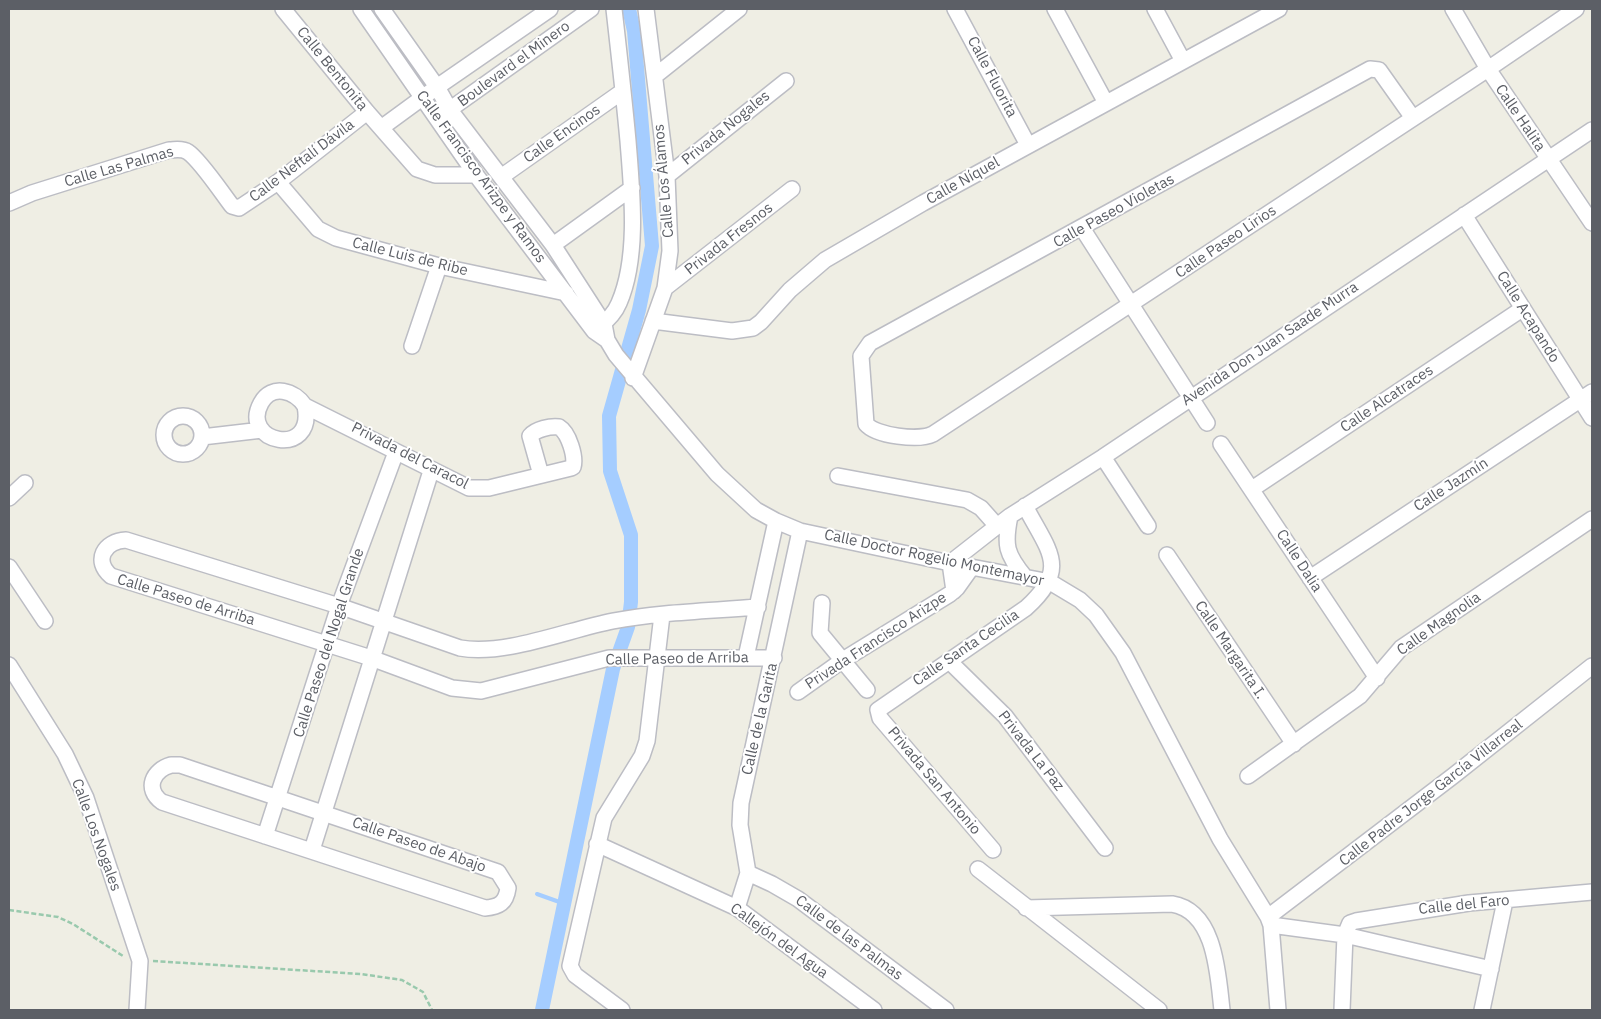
<!DOCTYPE html>
<html>
<head>
<meta charset="utf-8">
<style>
  body { margin:0 }
  #map { position:relative; width:1601px; height:1019px; overflow:hidden; background:#efeee4; font-family:"IBM Plex Sans",sans-serif }
  canvas { display:block }
  .frame { position:absolute; inset:0; border:10px solid #5c5f66; pointer-events:none }
</style>
</head>
<body>
<div id="map">
<canvas width="1601" height="1019"></canvas>
<div class="frame"></div>
</div>
<script>
const c = document.querySelector('canvas').getContext('2d');
c.lineJoin = 'round';
function strokePath(path, color, width, dash) { c.strokeStyle = color; c.lineWidth = width; c.lineCap = dash ? 'butt' : 'round'; c.setLineDash(dash || []); c.stroke(path); }
function write(font, color, halo, rows, align = 'center') {
  c.font = font + ' "IBM Plex Sans",sans-serif'; c.lineWidth = 4; c.setLineDash([]); c.textBaseline = 'middle'; c.strokeStyle = halo; c.fillStyle = color; for (const [text, x, y, turn = 0] of rows) {
    c.save(); c.translate(x, y); c.rotate((+turn || 0) * Math.PI / 180); c.textAlign = isNaN(turn) ? turn : align; if (halo) c.strokeText(text, 0, 0); c.fillText(text, 0, 0); c.restore();
  }
}
strokePath(new Path2D(`
  M537,894L565,904`), '#a5cdff', 4);
strokePath(new Path2D(`
  M542,1010L613,669L628,627L631,602V535L610,471L609,416L639,310L652,246L634,31L629,9`), '#a5cdff', 14);
const minor = new Path2D(`
  M283,9L367,112L417,169L435,175H476
  M361,9L476,175L594,331L607,340
  M382,9L437,87L450,110L553,245L604,324L607,340L616,355L717,474L756,510L776,521L800,531L950,563L1050,582L1080,600L1096,615L1123,653L1220,839L1268,917L1271,925L1278,1010
  M955,9L1028,145
  M1055,9L1106,103
  M1155,9L1183,61
  M1453,9L1488,69L1592,223
  M655,76L739,9
  M442,115L591,9
  M1413,118L1379,70L1370,69L870,343L861,356L866,424C876,436 919,441 933,434L1488,69L1576,9
  M381,128L437,87L550,9
  M667,176L786,81
  M501,177L623,91
  M278,182L318,229L336,238L439,266L566,293
  M9,203L32,193L169,150C175,150 182,148 188,152C200,160 222,193 232,206L239,208L278,182L367,112
  M1464,215L1592,418
  M1082,228L1207,423
  M553,245L632,188
  M665,288L792,189
  M653,321L732,331L753,328L761,322L790,290L825,260L923,203L1279,9
  M597,329C606,322 615,313 619,303C639,257 632,191 628,141C624,97 619,53 614,9
  M412,346L439,266
  M633,378L665,288L670,251L667,176L646,9
  M305,406C316,459 239,443 261,403C272,383 295,391 305,406L469,488H489L571,468L573,467C576,457 569,433 559,427C550,426 536,429 530,436L541,475
  M164 435a19 19 0 1 1 38 0a19 19 0 1 1-38 0Z
  M202,437L262,430
  M1221,444L1377,678
  M1103,457L1148,526
  M838,476L967,500L981,508L997,526
  M1252,489L1522,309
  M9,498L25,483
  M1010,516C1004,545 1006,554 1025,577
  M1167,555L1294,744
  M9,567L45,621
  M1310,578L1592,392
  M954,591L950,563L1010,516L1103,457L1592,130
  M822,603L820,633L867,690
  M758,607C710,611 660,612 613,621C567,630 505,656 460,648L339,606L126,540C104,541 93,561 111,576L371,658L452,688L481,691L609,658H774
  M746,657L776,521
  M949,661L1005,716L1105,848
  M9,665L65,754L86,798L140,961L137,1010
  M798,692L843,660L950,594L957,588L972,567
  M171,765H180L498,872L508,888C506,903 499,907 485,908L162,802C144,789 153,770 171,765Z
  M1248,776L1360,696L1401,648L1592,519
  M265,836L339,606L396,452
  M597,844L737,908L874,1010
  M312,850L431,471
  M993,850L880,718L878,710L1026,608C1070,568 1049,552 1025,506
  M978,869L1159,1010
  M748,873L772,884L798,899L946,1010
  M737,908L748,873L740,825L741,803L800,531
  M1026,908L1172,904C1216,911 1218,976 1222,1010
  M1268,917L1453,776L1592,666
  M1271,925L1345,935L1491,969
  M622,1010L575,975L570,966L604,818L642,756L647,741L662,615
  M1342,1010L1345,935L1350,923L1356,921L1469,903L1592,892
  M1482,1010L1505,901`);
strokePath(minor, '#bcbdc4', 18);
strokePath(new Path2D(`
  M9,910L58,917L73,924L123,956
  M153,961L361,974L402,980L423,992L432,1010`), '#99c9ad', 2.5, [5, 2.5]);
strokePath(minor, '#fff', 15);
write('15px', '#5c5f66', '#fff', [
  ["Boulevard el Minero",514,64,-36],
  ["Calle Bentonita",332,69,51],
  ["Calle Fluorita",992,77,62],
  ["Calle Halita",1520,118,56],
  ["Privada Nogales",726,128,-39],
  ["Calle Encinos",562,134,-35],
  ["Calle Neftalí Dávila",302,161,-37],
  ["Calle Las Palmas",119,167,-16],
  ["Calle Francisco Arizpe y Ramos",481,177,54],
  ["Calle Los Álamos",664,181,-95],
  ["Calle Níquel",963,181,-29],
  ["Calle Paseo Violetas",1114,211,-29],
  ["Privada Fresnos",729,239,-38],
  ["Calle Paseo Lirios",1226,242,-34],
  ["Calle Luis de Ribe",410,257,14],
  ["Calle Acapando",1528,317,58],
  ["Avenida Don Juan Saade Murra",1270,344,-34],
  ["Calle Alcatraces",1387,399,-34],
  ["Privada del Caracol",410,456,27],
  ["Calle Jazmín",1451,485,-33],
  ["Calle Doctor Rogelio Montemayor",934,558,12],
  ["Calle Dalia",1299,561,57],
  ["Calle Paseo de Arriba",186,600,17],
  ["Calle Magnolia",1439,624,-35],
  ["Privada Francisco Arizpe",876,641,-33],
  ["Calle Paseo del Nogal Grande",329,643,-72],
  ["Calle Santa Cecilia",966,648,-34],
  ["Calle Margarita I.",1230,650,56],
  ["Calle Paseo de Arriba",677,659,-1],
  ["Calle de la Garita",760,719,-77],
  ["Privada La Paz",1031,751,52],
  ["Privada San Antonio",934,781,50],
  ["Calle Padre Jorge García Villarreal",1431,793,-38],
  ["Calle Los Nogales",96,835,70],
  ["Calle Paseo de Abajo",419,845,19],
  ["Calle del Faro",1464,905,-6],
  ["Calle de las Palmas",849,938,37],
  ["Callejón del Agua",779,941,36]
]);
</script>
</body>
</html>
